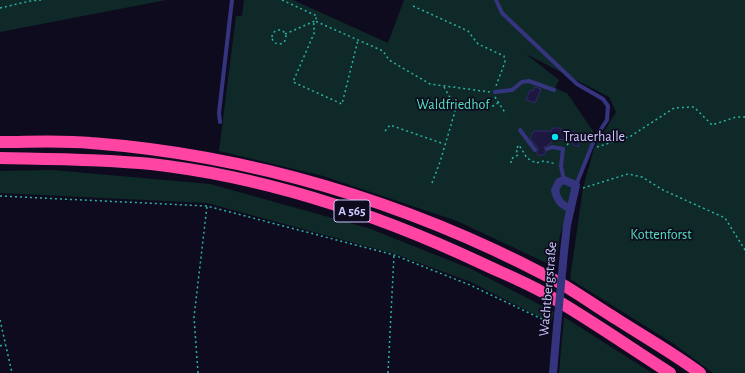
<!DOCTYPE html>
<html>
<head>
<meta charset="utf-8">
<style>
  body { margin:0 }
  canvas { display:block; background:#0e0b1e }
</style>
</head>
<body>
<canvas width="745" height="373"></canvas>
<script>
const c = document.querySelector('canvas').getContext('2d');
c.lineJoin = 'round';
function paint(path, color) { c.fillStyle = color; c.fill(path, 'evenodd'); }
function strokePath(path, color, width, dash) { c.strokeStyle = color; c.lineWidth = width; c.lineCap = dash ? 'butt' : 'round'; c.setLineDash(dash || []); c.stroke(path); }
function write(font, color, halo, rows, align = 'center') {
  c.font = font + ' "Alegreya Sans",sans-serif'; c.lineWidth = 3.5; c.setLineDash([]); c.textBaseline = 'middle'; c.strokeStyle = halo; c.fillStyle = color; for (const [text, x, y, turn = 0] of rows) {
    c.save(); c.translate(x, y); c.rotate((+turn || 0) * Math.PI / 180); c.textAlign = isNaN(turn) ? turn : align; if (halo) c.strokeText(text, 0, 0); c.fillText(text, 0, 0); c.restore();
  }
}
paint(new Path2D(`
  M0,0H166L0,32Z
  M244,0H293L388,43L404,0H745V373H713L674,344L570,279L583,188L594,148L616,112L609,97L526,54L559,80L555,88L567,93L595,134L560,235L555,267L457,221L323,176L219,151L236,16H242Z
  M52,170L210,184L368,228L471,269L554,312L551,323L471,282L395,254L207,203L0,193V171Z
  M564,317L652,373H559Z`), '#0e2927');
const building = new Path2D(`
  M535,87L541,89L535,103L526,100L530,90L533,91Z
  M553,128H560L562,132L573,131L578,137L579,146H574L570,139L553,140L550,144L544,147L546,152L544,155H538L537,153L538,148L530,138L534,131H551Z`);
paint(building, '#1e1740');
strokePath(building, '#33286d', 1);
strokePath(new Path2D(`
  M282,0L317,16L315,21L383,51L389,60L430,84L490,92
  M413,6L468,31L478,44L504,56L505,62L496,86
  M0,8L30,1L41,0
  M272 37a7 7 0 1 1 14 0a7 7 0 1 1-14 0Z
  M285,34L315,21L313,26L315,31L293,82L342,104L358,40
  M444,87L456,108
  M495,97L506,114
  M385,131L390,125L444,144
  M567,145L571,141
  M597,147L631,136L674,108L694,107L712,125L736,117H745
  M511,163V159L518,155L516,149L519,145L527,158L536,163L544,161L556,164
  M432,183L440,162L456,108L493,106L498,103
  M583,188L628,174L642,177L663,190L725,218L745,250
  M0,196L207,206L394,255L470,285L546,321L549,330
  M0,320L12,373
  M0,346L5,344
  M198,373L194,317L207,206
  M388,373L394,255`), '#28b3a7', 1.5, [2, 3]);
strokePath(new Path2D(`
  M496,0L502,13L577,84L603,99L608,106L607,120L595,138L576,185
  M495,92L512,90L522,82L529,81L554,90
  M220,122L219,113L232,0
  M520,130L535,150
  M547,149L552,147L563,149L561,166L564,180`), '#35347f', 4);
strokePath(new Path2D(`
  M564,252L567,225L576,185L564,180L559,182L555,190C557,200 561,206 571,208
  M553,373L557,327`), '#35347f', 8);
strokePath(new Path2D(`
  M0,142C30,142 61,140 91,143C250,155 406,202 547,276C571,288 592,304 615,318C643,336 673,353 700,373
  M0,158C50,159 101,159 151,164C266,177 377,214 481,263C502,273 525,282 546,294C588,318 629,347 670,373`), '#ff44a3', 12);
strokePath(new Path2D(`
  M557,327L564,252`), '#35347f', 8);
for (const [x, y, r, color] of [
  [555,137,4,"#00e2f4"]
]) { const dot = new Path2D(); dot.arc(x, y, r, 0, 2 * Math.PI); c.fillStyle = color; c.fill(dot); strokePath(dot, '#0e0b1e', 1.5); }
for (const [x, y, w] of [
  [352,211,36]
]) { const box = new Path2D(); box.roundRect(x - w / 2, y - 11, w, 22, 3); c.fillStyle = '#0e0b1e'; c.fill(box); strokePath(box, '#cdc9ff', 1); }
write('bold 13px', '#cdc9ff', null, [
  ["A 565",352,211]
]);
write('14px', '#51e3ba', '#0e0b1e', [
  ["Waldfriedhof",453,105],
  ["Kottenforst",661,235]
]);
write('14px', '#cdc9ff', '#0e0b1e', [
  ["Trauerhalle",563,137]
], 'left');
write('14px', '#cdc9ff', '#0e0b1e', [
  ["Wachtbergstraße",548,289,-85]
]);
</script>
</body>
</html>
